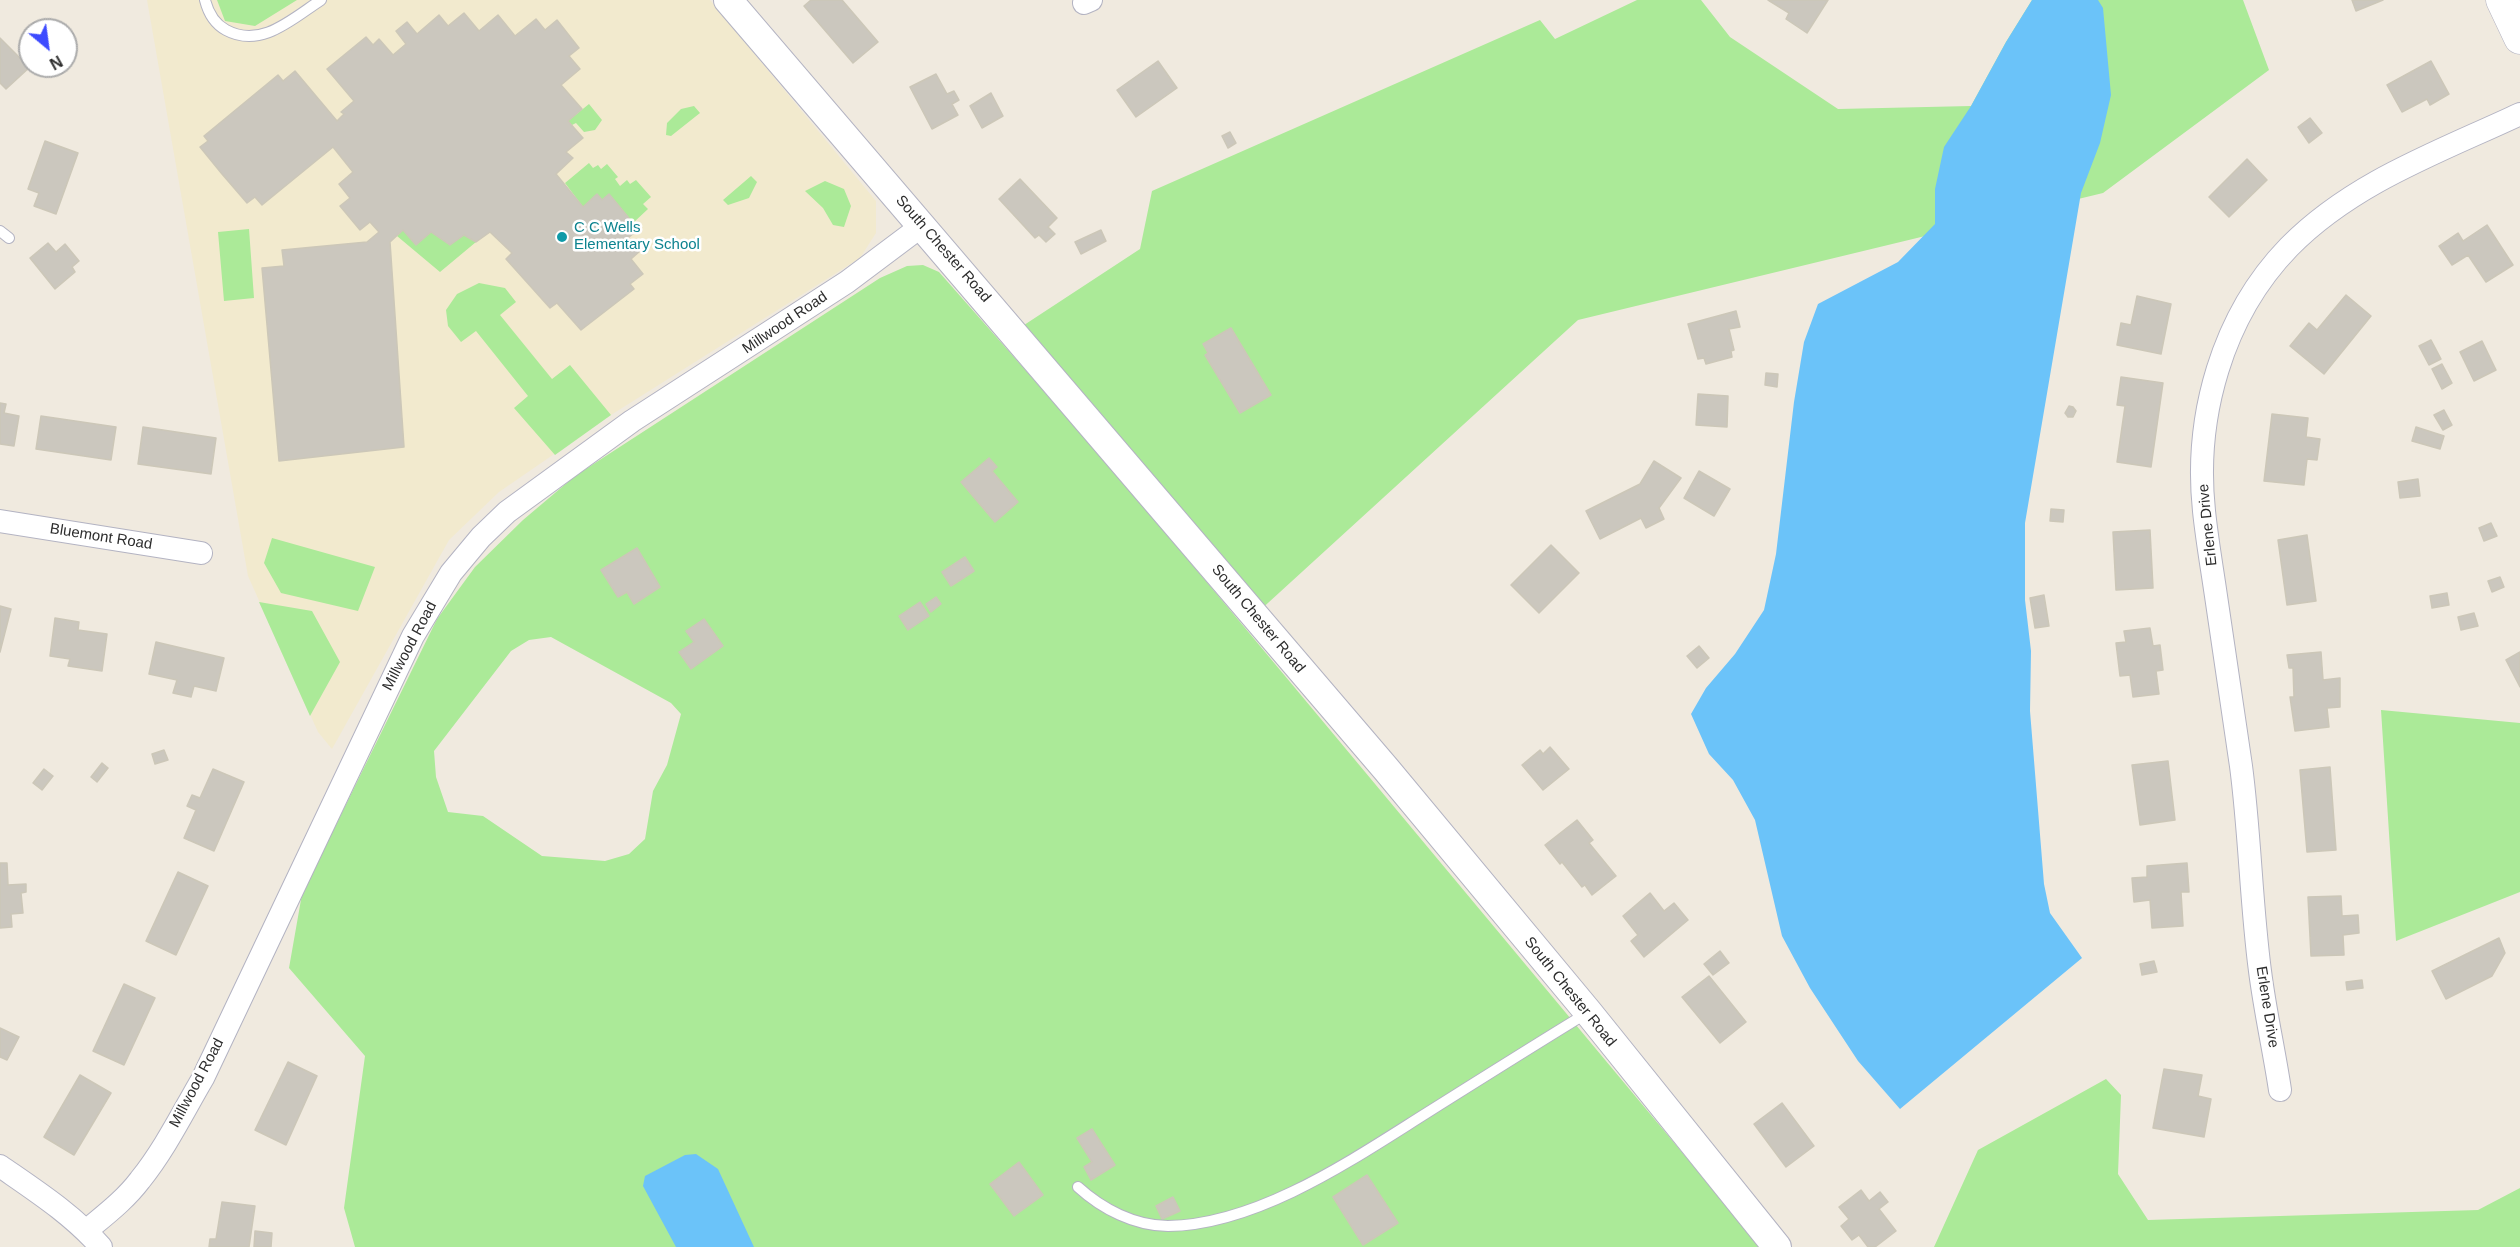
<!DOCTYPE html>
<html>
<head>
<meta charset="utf-8">
<style>
  body { margin:0 }
  #map { position:relative; width:2520px; height:1247px; overflow:hidden; background:#f0eadf; font-family:Arial,sans-serif }
  canvas { display:block }
  .north { position:absolute; left:18px; top:18px; width:60px; height:60px; box-sizing:border-box; background:#fff; border:2px solid #ababab; border-radius:50%; rotate:151deg; font-size:16px; font-weight:700; line-height:24px; text-align:center; color:#2d2d2d }
  .north::after { content:''; display:block; margin:auto; width:21px; height:27px; background:#3d4bff; clip-path:polygon(50% 0,100% 100%,50% 72%,0 100%) }
</style>
</head>
<body>
<div id="map">
<canvas width="2520" height="1247"></canvas>
<div class="north">N</div>
</div>
<script>
const c = document.querySelector('canvas').getContext('2d');
c.lineJoin = 'round';
function paint(path, color) { c.fillStyle = color; c.fill(path, 'evenodd'); }
function strokePath(path, color, width, dash) { c.strokeStyle = color; c.lineWidth = width; c.lineCap = dash ? 'butt' : 'round'; c.setLineDash(dash || []); c.stroke(path); }
function write(font, color, halo, rows, align = 'center') {
  c.font = font + ' Arial,sans-serif'; c.lineWidth = 5; c.setLineDash([]); c.textBaseline = 'middle'; c.strokeStyle = halo; c.fillStyle = color; for (const [text, x, y, turn = 0] of rows) {
    c.save(); c.translate(x, y); c.rotate((+turn || 0) * Math.PI / 180); c.textAlign = isNaN(turn) ? turn : align; if (halo) c.strokeText(text, 0, 0); c.fillText(text, 0, 0); c.restore();
  }
}
paint(new Path2D(`
  M147,0H710L876,201V233L860,258L611,415L499,492L449,540L332,749L318,732L248,576Z`), '#f2eace');
paint(new Path2D(`
  M217,0H297L255,26L225,21Z
  M1637,0H1701L1730,37L1838,109L1971,106L2006,42L2032,0H2243L2269,70L2103,193L1578,320L1257,613L1018,329L1140,249L1152,191L1540,20L1555,39Z
  M589,104L602,120L595,130L584,132L576,123L572,125L568,121Z
  M694,106L700,113L671,136L666,135L667,123L681,109Z
  M589,163L593,168L598,165L601,169L607,164L618,177L615,179L620,186L627,180L630,184L636,180L651,197L643,204L648,209L633,223L609,194L602,200L597,194L583,207L565,183Z
  M751,176L757,182L749,198L728,205L723,200Z
  M825,181L844,189L851,206L844,227L833,225L823,208L805,191Z
  M249,229L254,298L224,301L218,232Z
  M403,230L464,235L476,242L440,272L397,236Z
  M923,265L939,272L1110,466L1761,1247H355L344,1208L365,1056L289,968L302,894L437,619L475,567L523,520L575,476L880,278L907,266ZM551,637L671,703L681,714L667,765L653,791L645,839L629,854L605,861L542,856L483,816L448,812L436,777L434,751L511,651L529,640Z
  M479,283L505,288L516,302L500,315L552,379L570,365L611,415L555,455L514,408L528,396L476,331L461,342L448,326L446,310L457,294Z
  M272,538L375,567L358,611L281,593L264,563Z
  M259,602L312,611L340,662L310,716Z
  M2381,710L2520,723V892L2396,941Z
  M2106,1079L2121,1095L2118,1174L2148,1220L2478,1210L2520,1188V1247H1934L1978,1150Z`), '#abea98');
paint(new Path2D(`
  M2032,0H2098L2103,8L2111,95L2100,143L2081,193L2025,523V600L2031,651L2030,711L2044,884L2050,913L2082,958L1900,1109L1858,1061L1810,988L1782,936L1755,820L1733,780L1709,754L1691,714L1706,688L1735,654L1764,610L1776,554L1794,402L1804,342L1818,304L1898,262L1935,224V189L1944,147L1971,106L2006,42Z
  M696,1154L718,1169L754,1247H676L643,1186L645,1176L685,1155Z`), '#6bc3f9');
const building = new Path2D(`
  M811,0H842L878,42L853,63L804,6Z
  M1768,0H1828L1807,33L1786,19L1789,13Z
  M2352,0H2383L2356,11Z
  M464,13L479,31L498,15L515,36L536,19L545,30L557,20L579,48L569,56L580,69L561,85L582,109L568,121L583,138L566,152L573,158L556,174L583,207L597,194L602,200L609,194L633,223H628L635,232L628,238L640,251L631,259L643,274L630,284L634,289L581,330L557,303L550,308L506,259L512,253L490,232L476,242L464,235L450,245L431,232L416,245L403,230L390,242L404,447L279,461L262,268L284,266L282,250L367,242L379,232L370,222L360,230L340,206L350,198L339,184L353,172L333,147L262,205L255,197L247,203L222,174L200,147L208,141L204,136L278,75L283,81L295,71L337,121L344,114L341,112L354,101L327,69L366,37L373,45L379,39L393,55L406,44L396,31L407,22L417,34L439,15L448,26Z
  M0,38L21,59L28,52L30,54L31,66L6,89L0,83Z
  M1158,61L1177,88L1136,117L1117,90Z
  M2431,61L2449,94L2430,105L2427,99L2402,112L2387,85Z
  M936,74L947,94L954,91L959,100L952,104L958,115L932,129L910,87Z
  M991,93L1003,116L982,128L970,106Z
  M2310,118L2322,133L2309,143L2298,127Z
  M1230,132L1236,143L1228,148L1222,136Z
  M45,141L78,153L56,214L34,206L39,193L28,189Z
  M2247,159L2267,180L2229,217L2209,197Z
  M1020,179L1057,218L1048,227L1055,234L1046,242L1039,235L1035,238L999,199Z
  M2487,225L2513,265L2486,282L2468,255L2452,265L2439,246L2458,233L2463,241Z
  M1101,230L1106,241L1081,254L1075,242Z
  M48,243L56,252L65,244L79,261L72,267L75,272L55,289L30,258Z
  M2346,295L2371,316L2324,374L2290,346L2309,323L2317,330Z
  M2137,296L2171,304L2161,354L2117,345L2121,323L2131,325Z
  M1736,311L1740,327L1729,329L1734,350L1731,351L1732,357L1706,364L1704,358L1698,359L1688,324Z
  M1231,328L1271,395L1240,413L1205,355L1208,353L1203,344Z
  M2431,340L2441,359L2429,365L2419,346Z
  M2482,341L2496,370L2474,381L2460,352Z
  M2442,364L2452,383L2442,389L2432,369Z
  M1766,373L1778,374L1777,387L1765,385Z
  M2121,377L2163,383L2151,467L2117,462L2125,406L2117,405Z
  M1698,394L1728,396L1727,427L1696,425Z
  M0,403L6,404L4,413L19,416L14,446L0,444Z
  M2069,406L2073,407L2076,411L2073,417H2068L2065,413Z
  M2444,410L2452,425L2443,430L2434,415Z
  M2272,414L2308,418L2306,437L2320,439L2317,460L2307,459L2304,485L2264,481Z
  M41,416L116,427L111,460L36,449Z
  M143,427L216,438L211,474L138,464Z
  M2416,427L2444,436L2440,449L2412,441Z
  M989,458L997,467L992,471L1018,502L995,522L961,482Z
  M1654,461L1681,478L1659,508L1664,519L1646,528L1641,518L1600,539L1586,511L1640,484Z
  M1699,471L1730,489L1714,516L1684,498Z
  M2418,479L2420,496L2400,498L2398,482Z
  M2051,509L2064,510L2063,522L2050,521Z
  M2491,523L2497,536L2484,541L2479,528Z
  M2150,530L2153,588L2116,590L2113,532Z
  M2307,535L2316,601L2287,605L2278,540Z
  M1551,545L1579,573L1539,613L1511,585Z
  M637,548L660,587L634,604L627,592L618,597L601,570Z
  M965,557L974,571L951,586L942,572Z
  M2500,577L2504,587L2492,592L2488,581Z
  M2447,593L2449,605L2432,608L2430,596Z
  M2044,595L2049,626L2035,628L2030,598Z
  M936,597L941,604L931,612L926,604Z
  M920,602L929,616L908,630L899,616Z
  M0,606L11,609L0,652Z
  M2474,613L2478,626L2461,630L2458,617Z
  M55,618L79,622L78,630L107,634L102,671L68,666L70,659L50,656Z
  M704,619L723,646L691,669L679,652L694,642L686,631Z
  M2150,628L2153,646L2160,645L2163,670L2156,671L2159,694L2133,697L2130,675L2120,676L2116,643L2126,642L2124,631Z
  M156,642L224,658L216,691L194,686L191,697L173,693L177,680L149,674Z
  M1699,646L1709,658L1697,668L1687,656Z
  M2321,652L2323,680L2340,678V707L2327,708L2329,727L2295,731L2290,697H2294L2293,668H2289L2287,655Z
  M2520,652V687L2506,660Z
  M1550,747L1569,769L1543,790L1522,765L1540,750L1543,754Z
  M164,750L168,760L155,764L152,754Z
  M2168,761L2175,820L2140,825L2132,765Z
  M102,763L108,768L97,782L91,777Z
  M2330,767L2336,850L2307,852L2300,770Z
  M44,769L53,776L42,790L33,783Z
  M213,769L244,782L214,851L184,838L196,810L187,806L192,795L200,798Z
  M1577,820L1593,840L1589,843L1616,876L1592,895L1585,885L1582,887L1562,862L1560,864L1545,845Z
  M0,863H7L8,885L26,884V892L21,893L23,913L11,914L12,927L0,928Z
  M2187,863L2189,892H2181L2183,926L2152,928L2150,900L2134,902L2132,878L2147,877V866Z
  M178,872L208,886L176,955L146,941Z
  M1650,893L1664,911L1674,903L1688,920L1644,957L1631,941L1638,935L1623,916Z
  M2341,896L2342,916L2358,915L2359,933L2343,935L2344,955L2311,956L2308,897Z
  M2499,938L2505,953L2492,976L2446,999L2432,971Z
  M1720,951L1729,963L1713,975L1704,964Z
  M2154,961L2157,972L2142,975L2140,964Z
  M1709,976L1746,1022L1720,1043L1682,997Z
  M2362,980L2363,988L2347,990L2346,982Z
  M124,984L155,998L124,1065L93,1051Z
  M0,1028L19,1037L7,1060L0,1057Z
  M288,1062L317,1076L286,1145L255,1130Z
  M2164,1069L2202,1075L2198,1096L2211,1099L2204,1137L2153,1128Z
  M80,1075L111,1093L74,1155L44,1137Z
  M1782,1103L1814,1146L1786,1167L1754,1124Z
  M1092,1129L1115,1165L1091,1180L1084,1167L1092,1162L1077,1138Z
  M1019,1162L1043,1195L1014,1216L990,1184Z
  M1367,1175L1398,1223L1363,1245L1333,1197Z
  M1861,1190L1869,1201L1880,1192L1888,1202L1879,1209L1896,1231L1875,1247H1868L1859,1235L1852,1240L1841,1226L1849,1219L1839,1207Z
  M1173,1197L1180,1211L1162,1219L1156,1206Z
  M222,1202L255,1206L249,1247H209L210,1239H216Z
  M255,1231L272,1233L271,1247H254Z`);
paint(building, '#cbc7be');
strokePath(building, '#ccc7b8', 1.5);
const service = new Path2D(`
  M205,0C208,12 215,24 226,30C261,49 292,19 321,0
  M0,231L9,238
  M1078,1187C1102,1209 1135,1226 1168,1226C1257,1225 1352,1160 1425,1114C1479,1080 1533,1046 1587,1013`);
const minor = new Path2D(`
  M1084,3L1091,0
  M0,521L201,553
  M2280,1090C2274,1050 2265,1011 2260,971C2251,903 2250,834 2241,766C2233,709 2224,653 2216,596C2212,568 2207,540 2204,511C2194,417 2222,316 2289,247C2353,182 2439,152 2520,114
  M0,1166C36,1191 72,1214 101,1247
  M86,1231C105,1215 125,1200 140,1180C165,1149 183,1112 203,1078L413,636L451,573L481,537L507,512L632,421L847,282L923,225`);
const tertiary = new Path2D(`
  M728,0L1386,769L1588,1012L1777,1247`);
const secondary = new Path2D(`
  M2502,0L2520,38`);
strokePath(service, '#b3b3c2', 12);
strokePath(minor, '#b3b3c2', 24);
strokePath(tertiary, '#b3b3c2', 30);
strokePath(secondary, '#b3b3c2', 33);
strokePath(service, '#fff', 10);
strokePath(minor, '#fff', 22);
strokePath(tertiary, '#fff', 28);
strokePath(secondary, '#fff', 32);
for (const [x, y, r, color] of [
  [562,237,6,"#0f9aa8"]
]) { const dot = new Path2D(); dot.arc(x, y, r, 0, 2 * Math.PI); c.fillStyle = color; c.fill(dot); strokePath(dot, '#fff', 2); }
write('15px', '#0d838f', '#fff', [
  ["C C Wells",574,228],
  ["Elementary School",574,245]
], 'left');
write('15px', '#2d2d2d', '#fff', [
  ["South Chester Road",943,249,49],
  ["Millwood Road",785,323,-34],
  ["Erlene Drive",2208,525,-96],
  ["Bluemont Road",101,537,9],
  ["South Chester Road",1258,619,50],
  ["Millwood Road",410,646,-62],
  ["South Chester Road",1570,992,51],
  ["Erlene Drive",2267,1007,81],
  ["Millwood Road",197,1083,-62]
]);
</script>
</body>
</html>
